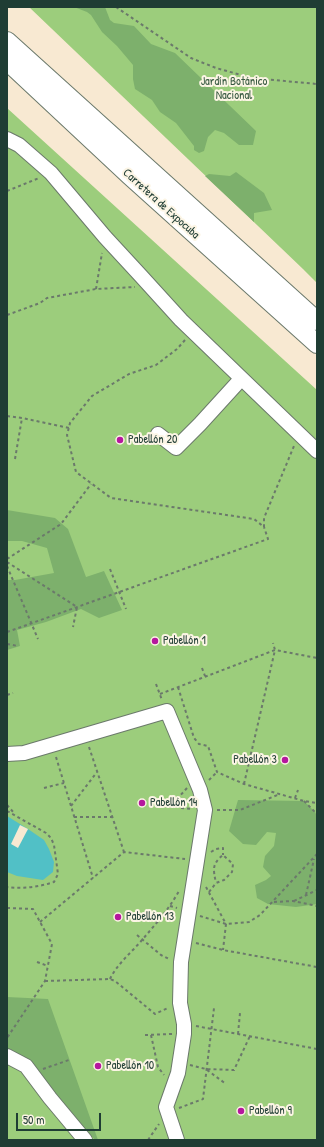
<!DOCTYPE html>
<html>
<head>
<meta charset="utf-8">
<style>
  body { margin:0 }
  #map { position:relative; width:324px; height:1147px; overflow:hidden; background:#f8e9d2; font-family:"Patrick Hand",sans-serif }
  canvas { display:block }
  .frame { position:absolute; inset:0; border:8px solid #1f3d34; pointer-events:none }
  .scale { position:absolute; left:16px; top:1113px; width:85px; height:18px; box-sizing:border-box; border:2px solid #1f3d34; border-top:0; padding-left:5px; font-size:12px; line-height:14px; white-space:nowrap; color:#1f3d34; -webkit-text-stroke:3px #fcf5e5; paint-order:stroke }
</style>
</head>
<body>
<div id="map">
<canvas width="324" height="1147"></canvas>
<div class="frame"></div>
<div class="scale">50 m</div>
</div>
<script>
const c = document.querySelector('canvas').getContext('2d');
c.lineJoin = 'round';
function paint(path, color) { c.fillStyle = color; c.fill(path, 'evenodd'); }
function strokePath(path, color, width, dash) { c.strokeStyle = color; c.lineWidth = width; c.lineCap = dash ? 'butt' : 'round'; c.setLineDash(dash || []); c.stroke(path); }
function write(font, color, halo, rows, align = 'center') {
  c.font = font + ' "Patrick Hand",sans-serif'; c.lineWidth = 4; c.setLineDash([]); c.textBaseline = 'middle'; c.strokeStyle = halo; c.fillStyle = color; for (const [text, x, y, turn = 0] of rows) {
    c.save(); c.translate(x, y); c.rotate((+turn || 0) * Math.PI / 180); c.textAlign = isNaN(turn) ? turn : align; if (halo) c.strokeText(text, 0, 0); c.fillText(text, 0, 0); c.restore();
  }
}
paint(new Path2D(`
  M29,7H317V283L303,269Z
  M7,108L317,390V1140H7Z`), '#9ccd7c');
paint(new Path2D(`
  M74,7H105L110,20L114,23L134,26L151,44L175,53L256,131L253,145H239L224,133L215,130L208,137L204,151L199,153L194,150V146L176,123L160,112L152,100L135,89L133,79V65L117,46L102,32L91,15L87,12Z
  M236,172L264,193L272,210L254,213V222L205,176L209,174L230,176Z
  M7,510L55,518L68,529L86,577L104,571L122,610L99,618L81,609L46,622L17,630L20,646L7,650V580H15L54,573L47,548L22,541H7Z
  M238,800L304,801L315,812L317,816V904L296,907L268,904L257,898L255,885L266,880L271,876L263,867L265,856L274,846L276,833L267,832L256,845L243,844L229,831Z
  M7,997L48,999L98,1140H95L28,1062L7,1051Z`), '#7db06c');
paint(new Path2D(`
  M7,816L28,829L44,840L49,849L54,862L53,872L43,880L17,876L7,872Z`), '#51c0c6');
paint(new Path2D(`
  M20,825L28,829L18,848L11,844Z`), '#f8e9d2');
const minor = new Path2D(`
  M7,139L19,145L51,173L105,237L141,276L181,320L317,451
  M158,434L176,448L200,424L241,379
  M7,754L24,753L167,711L200,790L205,810L181,962L180,1003L184,1024V1034L178,1073L166,1107L177,1140
  M7,1056L26,1066L50,1098L85,1140`);
const major = new Path2D(`
  M7,41L317,321
  M7,61L130,176L317,344`);
strokePath(minor, '#6b796b', 16);
strokePath(major, '#6b796b', 20);
strokePath(new Path2D(`
  M116,7L191,58L216,68L252,78L317,84
  M7,191L39,178
  M96,289L102,253
  M7,315L40,303L47,298L96,289L135,287
  M185,340L177,349L156,365L129,374L92,396L70,423L67,435L76,472L111,498L254,519L264,527V518L294,446
  M7,416L22,418L69,428
  M15,459L22,418
  M7,559L61,524L91,484
  M7,562L77,607L73,627
  M7,566L38,639
  M110,569L126,609
  M7,632L268,539L264,527
  M7,644L18,646
  M202,668L205,676
  M156,684L162,700
  M178,687L194,738L199,744L208,746L217,772L244,784L304,801L317,803
  M160,694L275,650L317,658
  M7,695L13,693
  M89,747L124,852
  M56,757L93,878
  M209,780L217,772
  M244,784L275,650L273,643
  M44,788L64,783
  M187,788L178,798L181,808L193,809
  M295,798L298,790
  M304,801L317,814
  M7,805L14,813
  M71,806L97,772
  M217,810H240L280,794
  M7,811L46,833L51,838L54,845L58,874L54,882C39,887 23,889 7,887
  M74,817H112
  M211,852L216,849L223,848V855
  M206,887L226,924L223,950
  M209,892L216,883L224,880L232,872L233,864L223,855C212,864 213,869 216,883
  M306,895L314,859
  M294,901L317,890
  M274,902L293,901L317,906
  M170,906L177,908
  M7,908L33,909L52,944L45,981L7,1038
  M200,916L226,924L249,922L260,915L317,854
  M40,922L124,852L185,859
  M137,935L161,955L169,959
  M196,943L223,950L317,967
  M37,962L48,966
  M110,979C117,964 131,953 142,940C155,925 169,909 179,891
  M45,981L110,979L115,981L155,1014L168,1008
  M196,1026L317,1049
  M238,1034L240,1013
  M145,1035L172,1034
  M151,1035L158,1067L164,1075
  M190,1065L206,1069L234,1070L250,1036
  M43,1069L69,1060
  M207,1070L226,1084
  M179,1108L203,1099L214,1008
  M148,1140L159,1124`), '#6b796b', 2, [3, 3]);
strokePath(minor, '#fff', 14);
strokePath(major, '#fff', 18);
for (const [x, y, r, color] of [
  [120,440,4,"#b5179e"],
  [155,641,4,"#b5179e"],
  [285,760,4,"#b5179e"],
  [142,803,4,"#b5179e"],
  [118,917,4,"#b5179e"],
  [98,1066,4,"#b5179e"],
  [241,1111,4,"#b5179e"]
]) { const dot = new Path2D(); dot.arc(x, y, r, 0, 2 * Math.PI); c.fillStyle = color; c.fill(dot); strokePath(dot, '#fcf5e5', 1.5); }
write('12px', '#385a42', '#fcf5e5', [
  ["Jardín Botánico",234,82],
  ["Nacional",234,96]
]);
write('12px', '#1f3d34', '#fcf5e5', [
  ["Carretera de Expocuba",161,204,42]
]);
write('12px', '#1f3d34', '#fcf5e5', [
  ["Pabellón 20",128,440],
  ["Pabellón 1",163,641],
  ["Pabellón 3",277,760,"right"],
  ["Pabellón 14",150,803],
  ["Pabellón 13",126,917],
  ["Pabellón 10",106,1066],
  ["Pabellón 9",249,1111]
], 'left');
</script>
</body>
</html>
